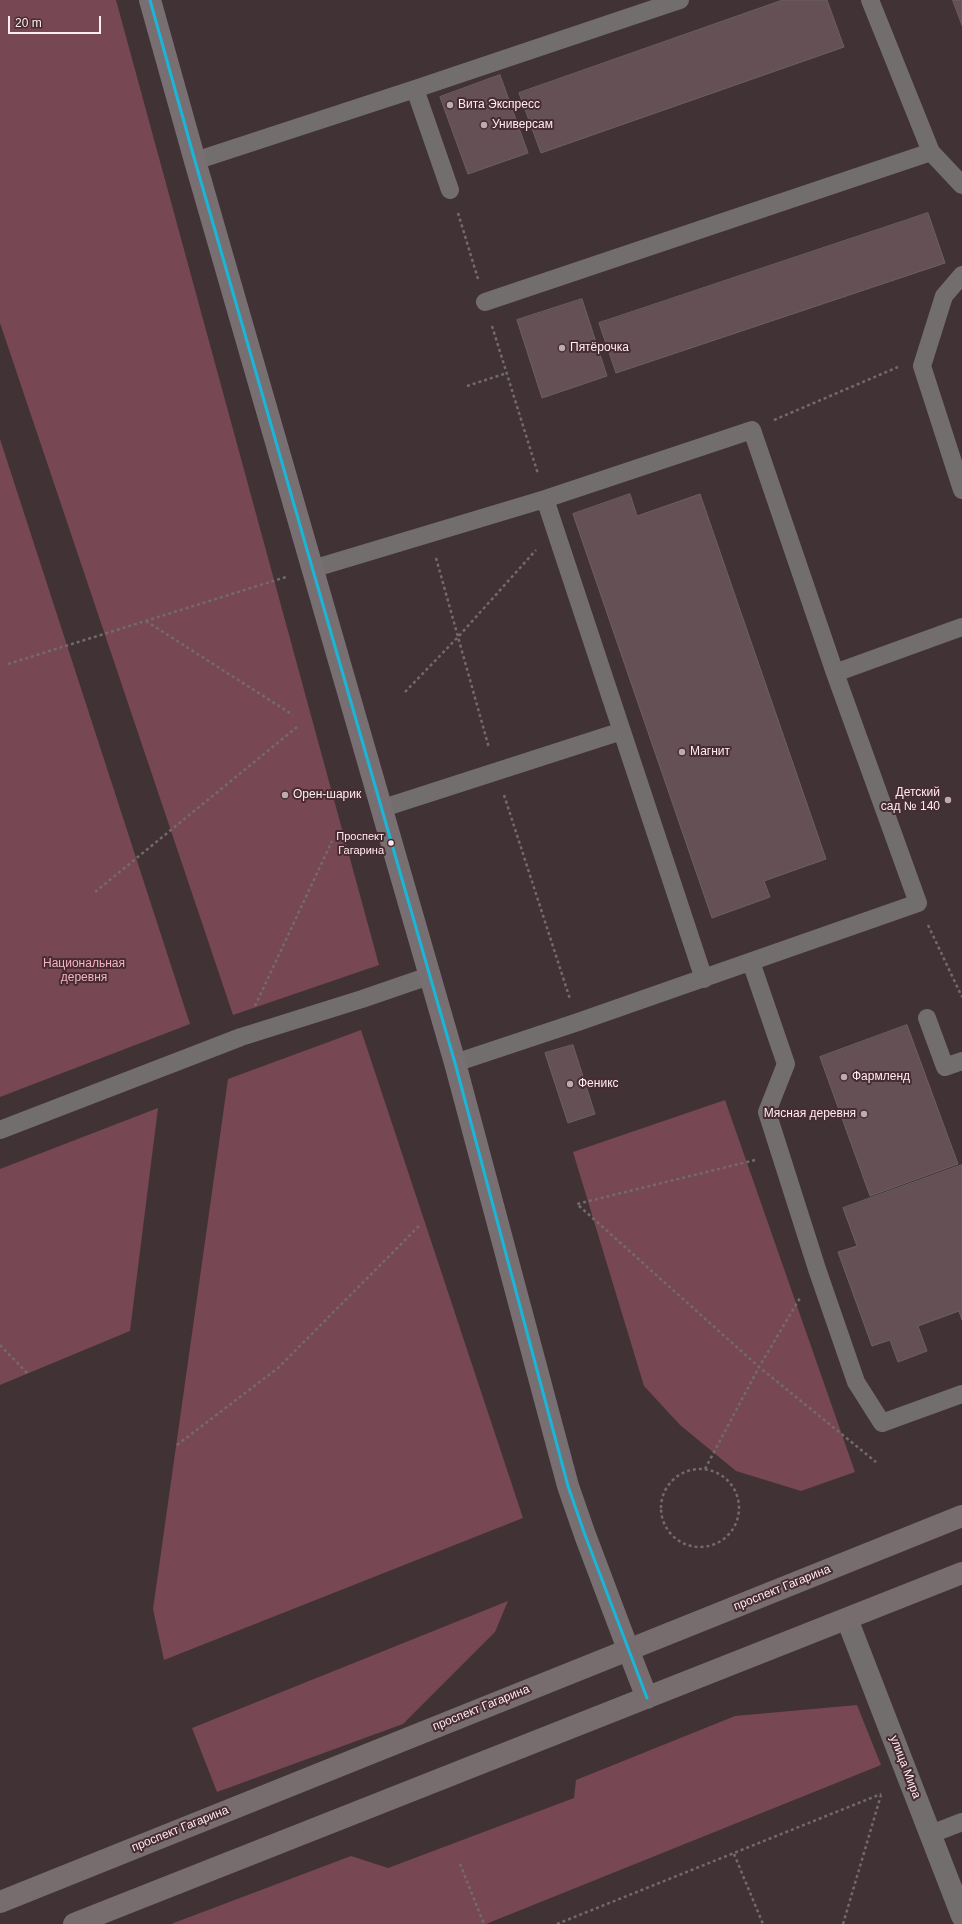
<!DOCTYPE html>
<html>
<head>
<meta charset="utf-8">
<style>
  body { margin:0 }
  #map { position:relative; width:962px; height:1924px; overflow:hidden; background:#413236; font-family:Helvetica,sans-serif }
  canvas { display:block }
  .scale { position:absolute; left:8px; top:16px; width:93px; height:18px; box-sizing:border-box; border:2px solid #ffedf0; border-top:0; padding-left:5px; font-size:12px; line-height:14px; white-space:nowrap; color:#ffedf0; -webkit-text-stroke:3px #472c33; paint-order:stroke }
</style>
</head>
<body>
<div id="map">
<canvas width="962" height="1924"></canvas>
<div class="scale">20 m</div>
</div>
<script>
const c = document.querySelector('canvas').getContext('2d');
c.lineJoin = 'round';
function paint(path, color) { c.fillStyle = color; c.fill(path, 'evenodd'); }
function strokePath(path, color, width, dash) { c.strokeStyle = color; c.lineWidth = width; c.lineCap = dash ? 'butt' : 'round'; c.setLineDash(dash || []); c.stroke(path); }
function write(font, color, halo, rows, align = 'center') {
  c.font = font + ' Helvetica,sans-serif'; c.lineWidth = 4; c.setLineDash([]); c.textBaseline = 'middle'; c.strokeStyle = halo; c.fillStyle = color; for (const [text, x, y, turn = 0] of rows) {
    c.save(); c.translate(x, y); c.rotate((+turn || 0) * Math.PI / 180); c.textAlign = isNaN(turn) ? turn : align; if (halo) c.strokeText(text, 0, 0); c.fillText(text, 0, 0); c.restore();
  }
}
paint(new Path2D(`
  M0,0H116L379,965L233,1015L0,323Z
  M0,439L190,1024L0,1097Z
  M361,1030L523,1518L164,1660L153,1609L228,1079Z
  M725,1100L855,1472L801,1491L736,1471L680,1425L644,1386L573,1152Z
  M158,1108L130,1331L0,1385V1169Z
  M508,1601L495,1632L403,1724L217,1792L192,1728Z
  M857,1705L881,1765L486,1924H171L351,1856L388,1868L574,1798L576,1780L735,1716Z`), '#774753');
const building = new Path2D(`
  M783,0H827L844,47L541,153L519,93Z
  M953,0H962V25Z
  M500,75L528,153L468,174L440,97Z
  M928,213L945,263L616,373L599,323Z
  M582,299L607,376L542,398L517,320Z
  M630,494L637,516L700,494L826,859L764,881L770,897L712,918L573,514Z
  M907,1025L958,1164L870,1196L820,1057Z
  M573,1045L595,1114L568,1123L545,1053Z
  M962,1165V1320L959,1311L918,1326L927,1351L898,1362L890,1340L872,1346L838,1252L857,1246L843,1208Z`);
paint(building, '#655055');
strokePath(building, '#6c5f62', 1);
strokePath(new Path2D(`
  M458,213L478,279
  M492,326L538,474
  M467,386L507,373
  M774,420L898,367
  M436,558L489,748
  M146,621L293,715
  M8,664L286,577
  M405,692L458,637L536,550
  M504,795L570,999
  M95,892L297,727
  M928,925L962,997
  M255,1006L332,841
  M755,1160L577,1204L759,1367L876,1462
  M0,1345L27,1373
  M177,1445L278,1368L420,1225
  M705,1469L759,1367L800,1298
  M661 1508a39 39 0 1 1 78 0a39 39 0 1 1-78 0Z
  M734,1854L763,1924
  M460,1864L484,1924
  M557,1924L881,1794
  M843,1924L881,1795`), '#726b6c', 2.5, [3, 3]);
strokePath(new Path2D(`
  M870,0L931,152L962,185
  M415,89L450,190
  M195,161L415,89L680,0
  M962,275L944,296L922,366L962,490
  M485,302L931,152
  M545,499L704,979
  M312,569L545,499L752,430L835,673L918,903L578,1022L455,1063
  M835,673L962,627
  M380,809L622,731
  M751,962L786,1064L767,1112L817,1269L856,1382L882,1423L962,1394
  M927,1018L945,1067L962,1061
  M0,1130L241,1037L362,999L429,976
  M931,1834L962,1822`), '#736e6e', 18);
strokePath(new Path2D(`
  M847,1619L962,1916`), '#736e6e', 22);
strokePath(new Path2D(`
  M150,0L195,161L455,1063L568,1486L585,1535L628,1649`), '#776f71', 22);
strokePath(new Path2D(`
  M628,1649L647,1698
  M0,1902L962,1516
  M74,1924L962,1573`), '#776d6f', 22);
strokePath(new Path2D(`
  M150,0L195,161L455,1063L568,1486L585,1535L647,1698`), '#1ab6d8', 3);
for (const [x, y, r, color] of [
  [450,105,4,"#bcacaf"],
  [484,125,4,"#bcacaf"],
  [562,348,4,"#bcacaf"],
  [682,752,4,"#bcacaf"],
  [285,795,4,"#bcacaf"],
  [948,800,4,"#bcacaf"],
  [391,843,3.5,"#ffedf0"],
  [844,1077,4,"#bcacaf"],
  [570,1084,4,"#bcacaf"],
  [864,1114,4,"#bcacaf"]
]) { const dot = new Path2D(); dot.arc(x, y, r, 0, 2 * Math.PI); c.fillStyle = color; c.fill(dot); strokePath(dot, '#472c33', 1.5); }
write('11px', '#ffedf0', '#472c33', [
  ["Проспект",384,837],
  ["Гагарина",384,851]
], 'right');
write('12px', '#ffedf0', '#472c33', [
  ["Вита Экспресс",458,105],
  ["Универсам",492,125],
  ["Пятёрочка",570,348],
  ["Магнит",690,752],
  ["Детский",940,793,"right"],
  ["сад № 140",940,807,"right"],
  ["Орен-шарик",293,795],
  ["Фармленд",852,1077],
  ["Феникс",578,1084],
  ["Мясная деревня",856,1114,"right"]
], 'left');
write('12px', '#f7b2c2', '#472c33', [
  ["Национальная",84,964],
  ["деревня",84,978]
]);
write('12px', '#ffedf0', '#472c33', [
  ["проспект Гагарина",782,1588,-22],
  ["проспект Гагарина",481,1708,-22],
  ["улица Мира",905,1767,69],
  ["проспект Гагарина",180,1829,-22]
]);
</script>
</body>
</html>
